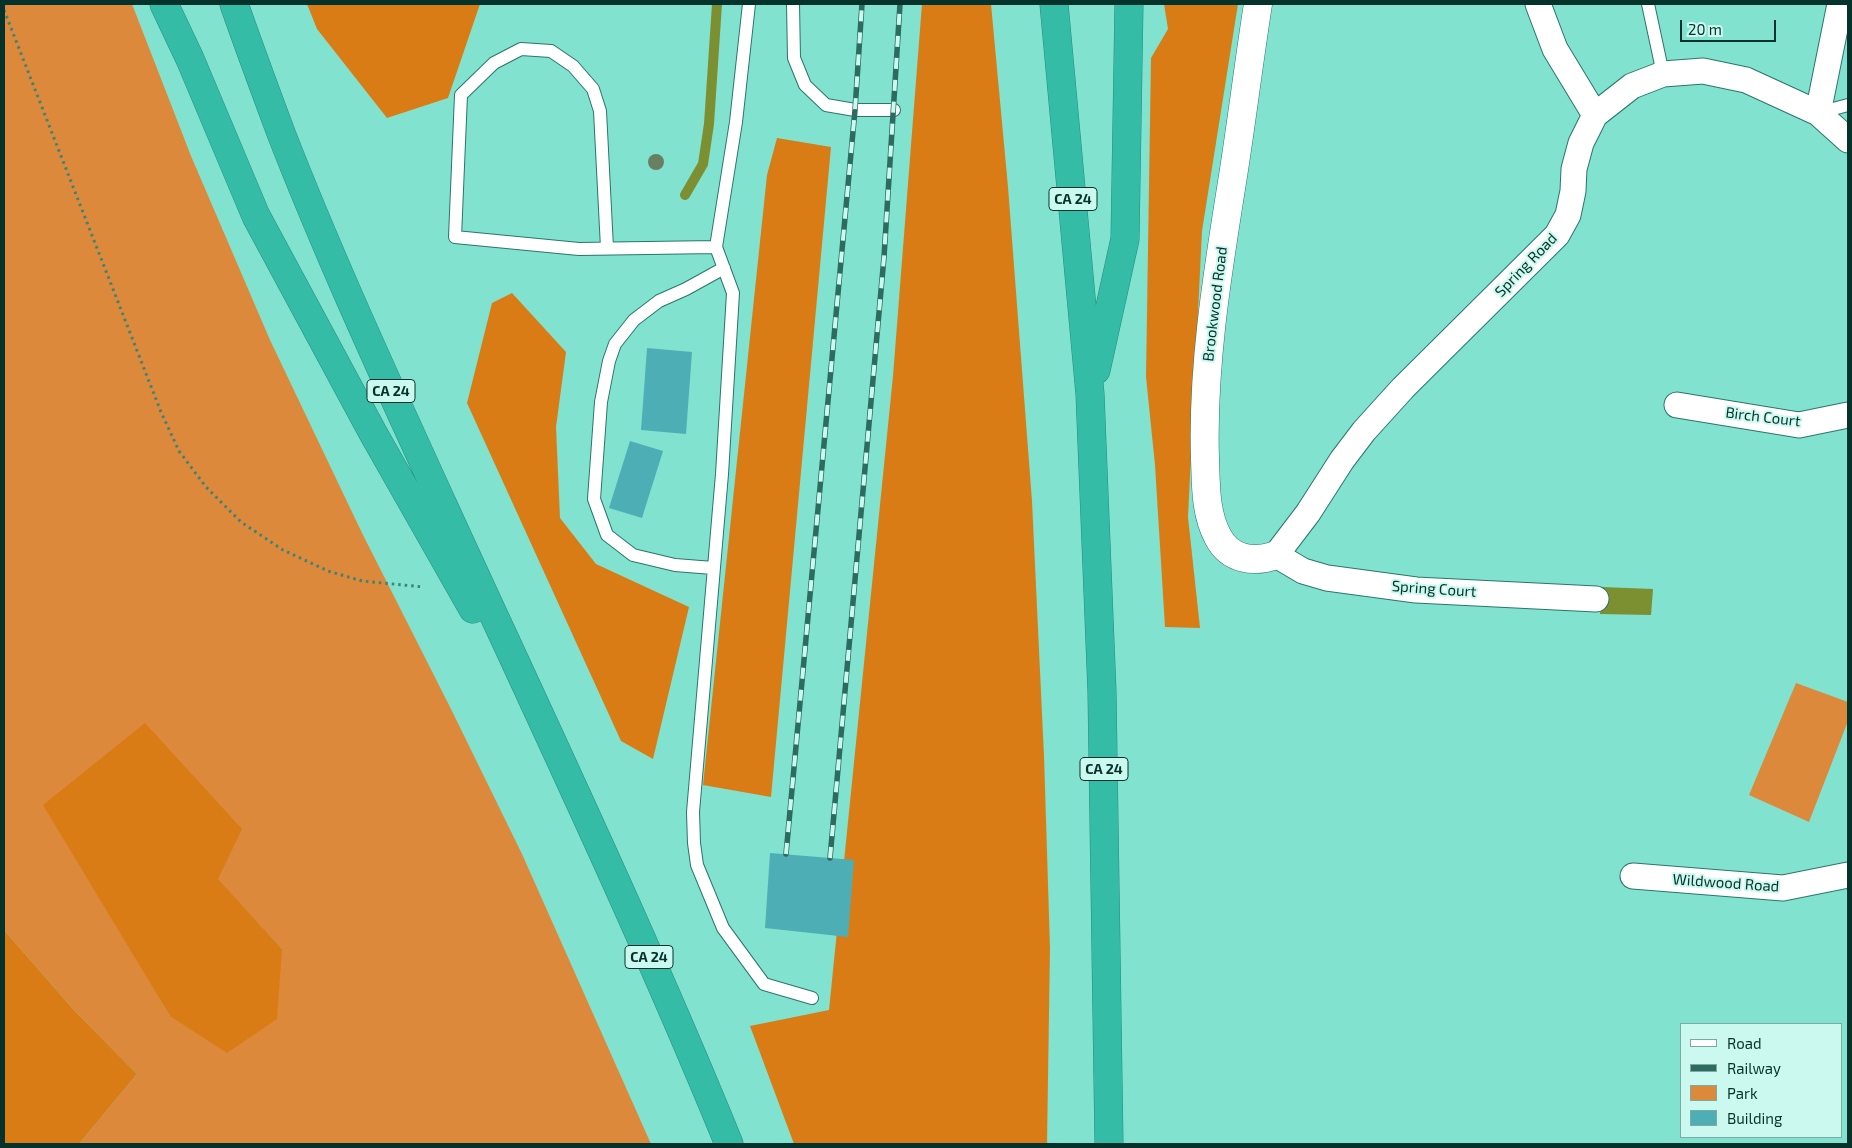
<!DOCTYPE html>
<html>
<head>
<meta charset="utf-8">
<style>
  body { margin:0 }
  #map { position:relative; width:1852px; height:1148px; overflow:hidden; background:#81e2cf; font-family:"Exo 2",sans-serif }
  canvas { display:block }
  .frame { position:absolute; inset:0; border:5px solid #05322b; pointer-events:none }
  .legend { position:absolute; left:1680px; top:1023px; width:162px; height:115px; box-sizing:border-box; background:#ccf9ef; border:1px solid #7ca9a1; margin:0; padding:6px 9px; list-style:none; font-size:15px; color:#05322b }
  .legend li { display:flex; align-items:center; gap:10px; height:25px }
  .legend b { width:25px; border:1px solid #7ca9a1 }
  .scale { position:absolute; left:1680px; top:20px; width:96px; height:22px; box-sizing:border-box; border:2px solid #05322b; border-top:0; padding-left:6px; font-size:15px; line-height:18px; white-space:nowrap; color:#05322b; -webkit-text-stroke:4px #ccf9ef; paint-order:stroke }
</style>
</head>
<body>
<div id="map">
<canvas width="1852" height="1148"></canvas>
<div class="frame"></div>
<ul class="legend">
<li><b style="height:6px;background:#fff"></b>Road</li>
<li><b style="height:6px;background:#2d6a60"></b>Railway</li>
<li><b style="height:14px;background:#dd893c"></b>Park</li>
<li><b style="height:14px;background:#4dafb5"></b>Building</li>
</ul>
<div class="scale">20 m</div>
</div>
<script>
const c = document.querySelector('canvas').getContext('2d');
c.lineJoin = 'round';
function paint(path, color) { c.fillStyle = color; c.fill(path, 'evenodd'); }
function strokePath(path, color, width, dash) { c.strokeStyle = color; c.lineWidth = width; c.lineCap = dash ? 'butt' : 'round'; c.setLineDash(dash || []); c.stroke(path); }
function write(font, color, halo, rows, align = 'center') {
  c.font = font + ' "Exo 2",sans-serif'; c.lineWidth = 4; c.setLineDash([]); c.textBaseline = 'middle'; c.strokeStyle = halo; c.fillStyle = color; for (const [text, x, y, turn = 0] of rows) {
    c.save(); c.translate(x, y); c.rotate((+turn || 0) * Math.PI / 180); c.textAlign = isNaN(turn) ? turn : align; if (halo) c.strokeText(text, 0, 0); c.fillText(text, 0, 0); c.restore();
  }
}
paint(new Path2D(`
  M4,4H132L191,156L270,340L362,533L451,709L522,854L651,1144H79L137,1074L73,1009L4,930ZM217,879L282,949L170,1016L128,944Z
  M1796,683L1848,702V721L1809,822L1749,795Z`), '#dd893c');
paint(new Path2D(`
  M307,4H480L448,98L387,118L317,29Z
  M922,4H991L1008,187L1032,501L1044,756L1050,948L1047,1144H794L750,1026L829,1010L893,376Z
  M1164,4H1238L1202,231L1188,517L1200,628L1165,627L1155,465L1146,377L1151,58L1168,29Z
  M777,138L831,147L771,797L703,785L767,175Z
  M512,293L566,352L556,427L560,518L596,564L689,607L653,759L621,741L467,403L492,303Z
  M145,723L242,829L218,879L282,949L277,1019L227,1053L170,1016L43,805Z
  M4,930L73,1009L137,1074L79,1144H4Z`), '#d97c15');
paint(new Path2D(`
  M1602,587L1653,589L1651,615L1600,614Z`), '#7c8f31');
strokePath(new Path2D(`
  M685,195L703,164L709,124L717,4`), '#7c8f31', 10);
paint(new Path2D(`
  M647,348L692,352L686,434L641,430Z
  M630,441L663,451L642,518L609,508Z
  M770,853L854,860L848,937L765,928Z`), '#4dafb5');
const service = new Path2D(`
  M749,4L736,122L716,247L733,293L722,474L693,812L694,843L697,865L723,928L764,984L812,998
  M793,4L794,58L805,85L826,105L855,110H894
  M1648,4L1663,74
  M1818,113L1848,105
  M607,248L600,111L593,89L573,66L551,51L521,49L494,63L461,95L455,237L579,249L716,247
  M713,568L675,565L633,555L607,535L594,499L601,402L609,361L615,344L634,320L659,301L686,289L724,268`);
const minor = new Path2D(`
  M1538,4L1555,49L1595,115
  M1818,113L1840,4
  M1677,405L1799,425L1848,415
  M1596,599L1416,590L1327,578L1303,571L1276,555L1308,513L1342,460L1364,431L1403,388L1557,235L1568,215L1573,191L1574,169L1581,143L1595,115L1632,86L1663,74L1703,71L1746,80L1818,113L1848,140
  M1633,876L1783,888L1848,875`);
const tertiary = new Path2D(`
  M1258,4C1249,61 1242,119 1233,176C1218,270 1202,364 1205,459C1206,485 1205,513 1218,537C1230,560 1254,563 1276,555`);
const motorway = new Path2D(`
  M164,4L190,59L256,216L373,433L473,609
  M234,4C249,47 265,90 281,133C330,259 387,382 443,505C540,717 641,928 729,1144
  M1054,4L1090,394L1102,692L1109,1144
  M1096,370L1125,239L1129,4`);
strokePath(service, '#2a7669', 14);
strokePath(minor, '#2a7669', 27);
strokePath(tertiary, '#2a7669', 29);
strokePath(motorway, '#248c7c', 29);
strokePath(new Path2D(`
  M4,10L161,412L179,451L206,487L241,522L283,550L328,571L362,581L424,587`), '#3e8377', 3, [2.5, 4]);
strokePath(service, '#fff', 12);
strokePath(minor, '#fff', 25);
strokePath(tertiary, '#fff', 28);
strokePath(motorway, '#35bca7', 28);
const rail = new Path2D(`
  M786,854L855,110L862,4
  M830,858L884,257L900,4`);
strokePath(rail, '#2d6a60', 5.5);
strokePath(rail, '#ccf9ef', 4, [11]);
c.fillStyle = '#687f62';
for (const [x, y] of [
  [656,162]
]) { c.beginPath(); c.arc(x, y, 8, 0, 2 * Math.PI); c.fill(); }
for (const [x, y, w] of [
  [1073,199,48],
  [391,391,48],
  [1104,769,48],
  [649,957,48]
]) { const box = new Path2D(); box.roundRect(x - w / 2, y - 11.5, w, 23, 4); c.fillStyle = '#ccf9ef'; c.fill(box); strokePath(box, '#05322b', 1); }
write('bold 14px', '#05322b', null, [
  ["CA 24",1073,199],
  ["CA 24",391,391],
  ["CA 24",1104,769],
  ["CA 24",649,957]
]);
write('15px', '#05322b', '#ccf9ef', [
  ["Spring Road",1526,265,-46],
  ["Brookwood Road",1215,304,-83],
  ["Birch Court",1763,417,7],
  ["Spring Court",1434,589,4],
  ["Wildwood Road",1726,883,4]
]);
</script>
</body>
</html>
